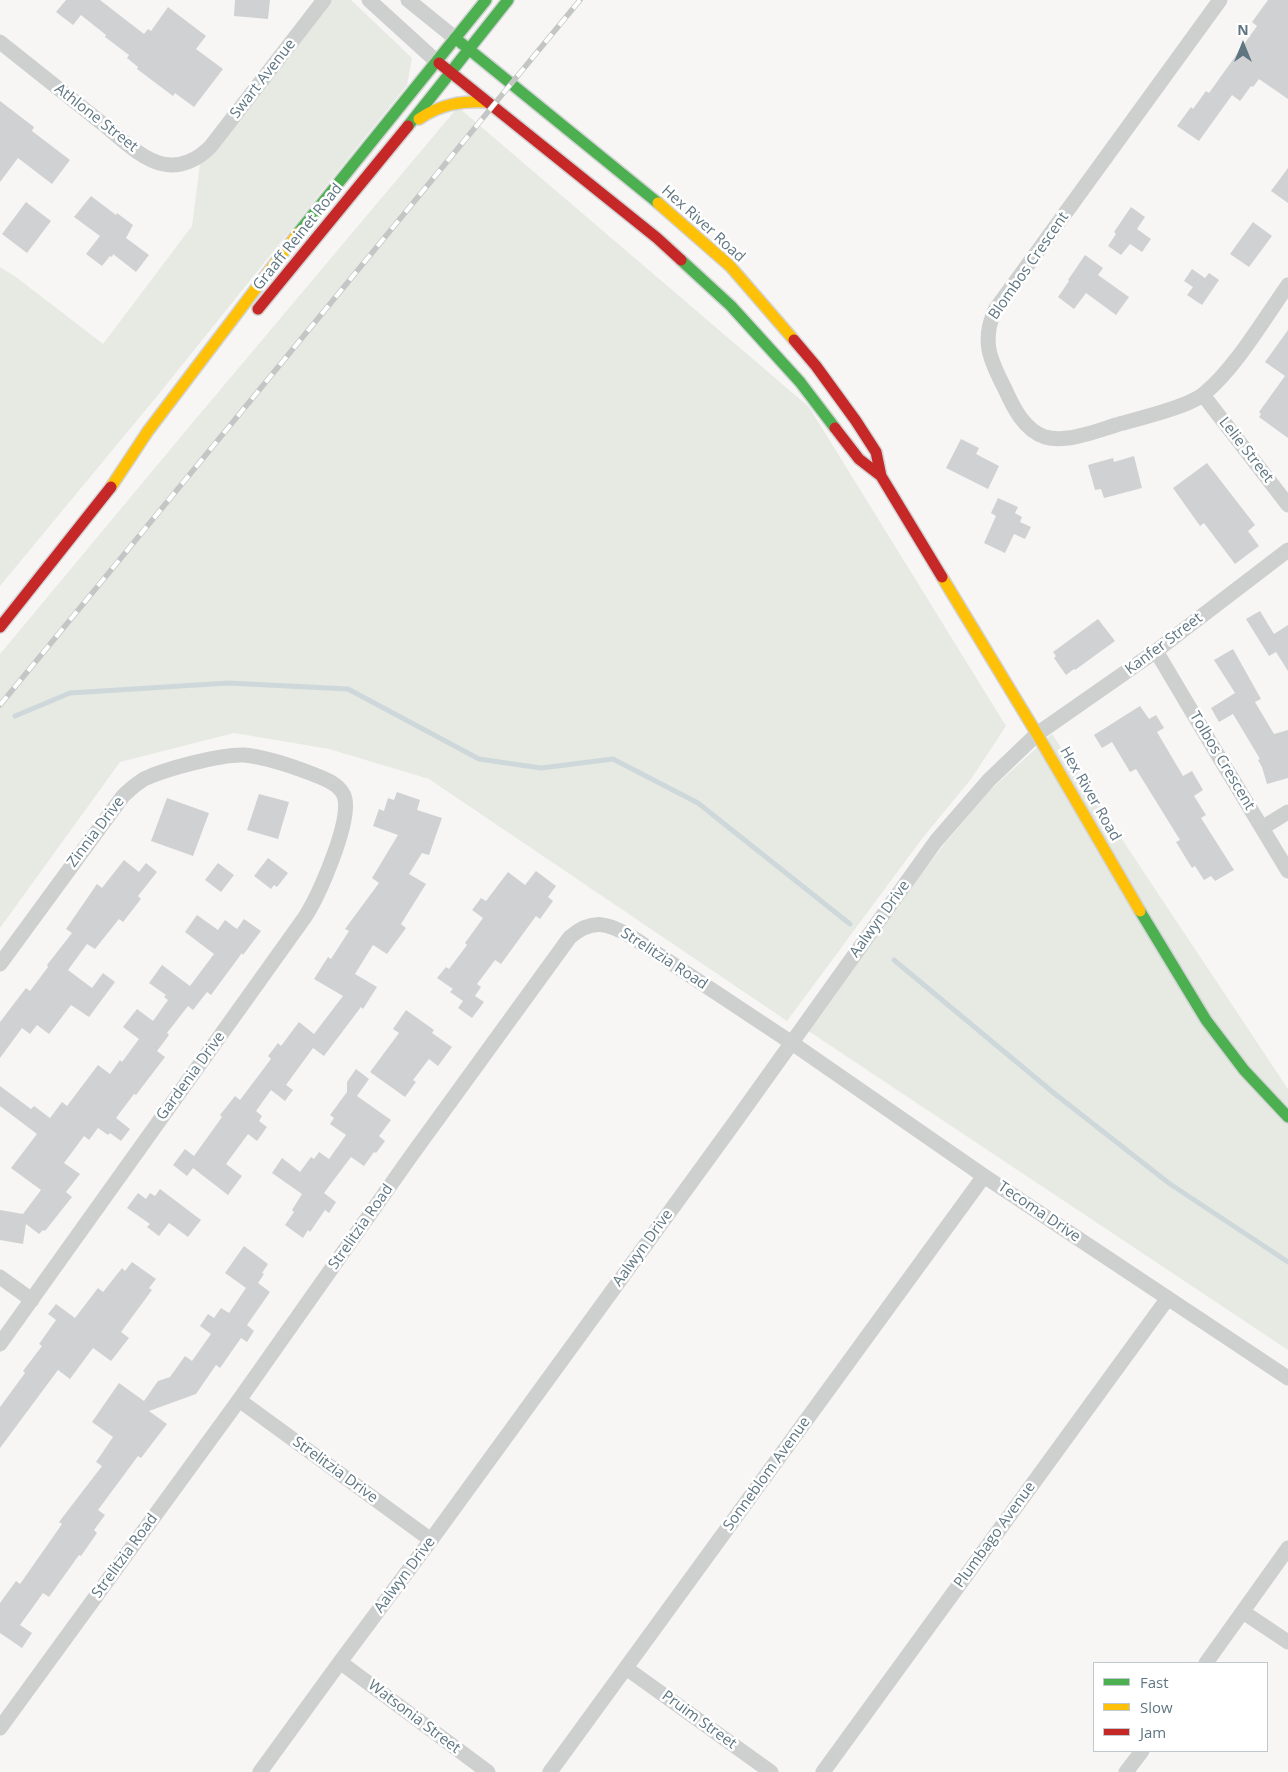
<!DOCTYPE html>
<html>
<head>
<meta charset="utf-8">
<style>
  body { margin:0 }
  #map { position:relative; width:1288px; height:1772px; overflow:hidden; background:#f7f6f5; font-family:"Open Sans",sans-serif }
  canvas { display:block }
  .legend { position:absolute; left:1093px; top:1662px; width:175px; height:90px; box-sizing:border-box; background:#fff; border:1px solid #bfc8cd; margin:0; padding:6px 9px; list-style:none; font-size:15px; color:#5f7682 }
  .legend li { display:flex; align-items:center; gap:10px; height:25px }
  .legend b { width:25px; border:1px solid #bfc8cd }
  .north { position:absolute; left:1218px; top:20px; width:50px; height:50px; -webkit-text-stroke:4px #fff; paint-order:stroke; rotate:0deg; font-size:14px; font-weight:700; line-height:20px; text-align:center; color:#5f7682 }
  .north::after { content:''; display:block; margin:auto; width:18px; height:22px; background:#5f7682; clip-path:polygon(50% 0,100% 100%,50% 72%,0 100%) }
</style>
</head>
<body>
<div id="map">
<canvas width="1288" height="1772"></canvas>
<ul class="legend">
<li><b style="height:6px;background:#4caf50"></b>Fast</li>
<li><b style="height:6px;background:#ffc107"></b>Slow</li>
<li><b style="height:6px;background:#c62828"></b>Jam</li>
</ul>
<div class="north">N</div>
</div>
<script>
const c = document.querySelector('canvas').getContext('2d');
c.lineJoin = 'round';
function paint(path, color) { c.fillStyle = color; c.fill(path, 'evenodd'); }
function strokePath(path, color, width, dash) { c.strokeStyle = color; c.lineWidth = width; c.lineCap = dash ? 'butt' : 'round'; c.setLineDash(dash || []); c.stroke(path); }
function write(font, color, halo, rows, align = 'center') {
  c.font = font + ' "Open Sans",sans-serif'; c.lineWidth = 5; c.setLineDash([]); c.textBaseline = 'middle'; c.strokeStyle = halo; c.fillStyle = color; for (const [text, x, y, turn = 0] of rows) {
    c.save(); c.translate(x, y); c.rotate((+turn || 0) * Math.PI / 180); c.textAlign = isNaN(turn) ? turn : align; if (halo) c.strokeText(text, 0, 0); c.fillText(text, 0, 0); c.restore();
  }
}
paint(new Path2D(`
  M324,0H351L412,58L407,85L158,395L0,586V267L16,277L103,344L192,226L201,156Z
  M458,107L809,407L1006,726L971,779L921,840L787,1021L429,779L329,749L234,733L120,762L0,928V654L194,421Z
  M1052,734L1288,1089V1350L804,1028L946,842L990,790Z`), '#e6eae3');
strokePath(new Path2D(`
  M15,716L70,693L228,683L348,689L479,759L541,768L613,759L698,803L850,924
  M894,960L1055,1094L1170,1184L1288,1262`), '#ced8da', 5);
paint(new Path2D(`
  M66,0H100L144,34L148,29L151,31L168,7L206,36L196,49L223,69L194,107L175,93L173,96L137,69L138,67L127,58L129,55L105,37L106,35L81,15L73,25L56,12Z
  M235,0H270L268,19L234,16Z
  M1268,0H1288V99L1259,79L1253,87L1251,86L1240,101L1232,95L1199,141L1177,126L1191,107L1193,109L1206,91L1209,93L1257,26L1252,22Z
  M0,101L34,127L32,131L70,160L52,184L18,158L0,182Z
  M1288,168V203L1271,191Z
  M91,196L116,215L117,213L133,225L126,238L149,255L136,272L113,254L112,257L110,256L102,266L86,254L100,236L74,217Z
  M26,202L51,221L27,253L2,234Z
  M1131,207L1145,217L1137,229L1151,239L1142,252L1130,244L1121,255L1108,246L1116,234L1114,232Z
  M1253,222L1272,236L1249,267L1230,254Z
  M1085,255L1103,268L1098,275L1129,297L1116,315L1086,293L1074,309L1058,297L1069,281L1068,280Z
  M1192,269L1205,278L1209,273L1219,280L1202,305L1187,295L1193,287L1184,281Z
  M1288,330V438L1259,417L1261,414L1259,412L1285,376L1265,362Z
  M961,439L979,448L976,454L999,466L988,489L946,468Z
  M1134,456L1142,488L1104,498L1101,489L1095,490L1088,465L1113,458L1114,462Z
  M1207,463L1255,525L1248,531L1259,546L1235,564L1204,523L1200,526L1173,488Z
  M998,498L1018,507L1015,513L1022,517L1020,522L1031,527L1025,539L1014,534L1005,553L984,543L996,516L991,513Z
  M1260,611L1274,634L1288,625V671L1276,652L1269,656L1246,619Z
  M1098,619L1115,641L1075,670L1074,669L1066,675L1054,658L1056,656L1053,652Z
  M1233,649L1261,699L1255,702L1274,734L1288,730V778L1267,784L1262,767L1258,760L1260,759L1233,714L1219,722L1211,708L1235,693L1214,660Z
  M1140,706L1149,719L1156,715L1164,728L1157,732L1183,776L1192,771L1203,790L1194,796L1206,815L1201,818L1234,870L1215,881L1211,876L1204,880L1195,866L1192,868L1176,842L1180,840L1136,769L1130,772L1112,742L1102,748L1094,735Z
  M397,792L420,800L417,810L442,818L429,855L422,853L409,874L426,884L401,924L406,928L387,954L373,945L355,974L377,987L363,1009L361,1007L324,1056L313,1048L286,1085L293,1090L285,1101L271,1090L256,1111L262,1116L259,1121L267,1127L257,1141L248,1134L226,1164L242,1176L228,1195L193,1168L187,1176L173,1165L185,1149L194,1156L222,1117L220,1115L235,1096L240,1100L271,1059L268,1056L278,1043L281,1046L299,1022L314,1034L343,996L314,979L328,957L331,959L349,931L345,929L379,883L372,878L398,835L373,826L379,809L384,811L388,798L394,800Z
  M259,794L289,802L278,839L247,830Z
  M167,798L209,813L193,856L151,841Z
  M268,858L288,873L277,887L274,885L271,889L254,876Z
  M124,860L139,872L146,863L157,872L138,896L141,899L123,922L119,919L95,949L87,944L68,970L92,988L103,973L115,982L89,1017L71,1005L49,1034L37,1025L30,1034L22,1028L0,1058V1022L26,988L30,991L48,967L47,965L72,933L66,929L97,884L102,888Z
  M218,863L234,875L221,892L205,880Z
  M536,871L556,886L548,897L553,901L540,919L536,916L501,964L495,960L477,984L481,987L475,996L484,1002L472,1018L458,1008L463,1001L450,992L453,989L437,978L446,967L449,969L467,945L465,943L483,918L472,910L481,898L486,901L508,872L525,885Z
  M197,915L218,930L225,920L237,929L244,919L261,931L243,955L242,953L211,995L207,992L193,1010L188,1006L167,1033L169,1035L157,1051L165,1057L136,1095L134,1094L116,1118L130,1129L121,1141L110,1133L108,1135L98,1128L89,1140L84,1136L64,1163L80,1174L66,1192L72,1197L45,1231L43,1230L39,1234L26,1224L23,1244L0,1240V1210L23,1214L41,1190L11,1168L37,1134L0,1106V1086L31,1109L34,1106L50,1118L62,1102L67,1106L98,1065L110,1074L120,1060L122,1062L139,1039L123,1027L137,1009L153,1021L168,1000L164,997L166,995L149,983L162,965L190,986L214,954L185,932Z
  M406,1010L434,1030L432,1033L452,1047L438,1066L429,1059L413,1080L416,1082L405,1097L370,1072L399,1033L393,1029Z
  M356,1069L369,1079L357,1096L391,1120L379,1136L385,1141L376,1153L374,1152L364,1166L351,1157L324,1193L336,1202L329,1213L325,1210L310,1232L308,1230L303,1238L285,1225L294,1212L292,1210L302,1194L272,1173L282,1158L300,1172L311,1157L314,1159L319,1152L329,1159L346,1135L330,1124L334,1118L330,1115L347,1092V1082Z
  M160,1189L201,1220L188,1237L169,1223L159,1236L147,1227L150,1224L127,1208L138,1193L146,1199L150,1193L155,1196Z
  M244,1246L268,1264L262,1273L264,1274L258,1283L270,1292L247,1325L254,1331L247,1342L241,1338L220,1368L216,1365L196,1394L149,1411L167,1424L141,1458L138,1456L98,1510L105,1515L94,1530L97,1533L81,1556L79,1555L49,1597L43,1593L20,1625L32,1633L22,1648L0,1633V1603L16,1581L20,1584L53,1537L62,1524L59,1522L102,1466L96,1462L113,1437L92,1422L119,1383L144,1401L158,1381L170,1377L185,1356L192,1361L211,1334L200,1326L208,1314L214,1318L221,1308L229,1313L246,1288L225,1273Z
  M132,1262L156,1279L149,1288L152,1290L121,1332L129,1338L111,1361L93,1348L70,1379L58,1370L0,1448V1407L25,1373L23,1371L42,1346L39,1344L56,1320L48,1314L56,1304L75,1318L98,1288L103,1292L122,1268L125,1271Z`), '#cfd1d2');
const fast = new Path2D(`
  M455,38L658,203
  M408,126L508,0
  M298,233L486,0
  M681,260L731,306L800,382L835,428
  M1140,911L1206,1020L1244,1070L1288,1117`);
const slow = new Path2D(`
  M419,119C441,104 461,101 487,102
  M658,203L730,266L794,340
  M111,487L148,431L298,233
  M942,577L1037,734L1140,911`);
const jam = new Path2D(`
  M439,63L657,238L681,260
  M258,309L408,126
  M794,340L816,366L856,421L876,452L881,476L942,577
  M835,428L859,459L881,476
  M0,627L111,487`);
strokePath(fast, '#d2d3d5', 14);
strokePath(slow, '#d2d3d5', 14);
strokePath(jam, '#d2d3d5', 14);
strokePath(new Path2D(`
  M369,0L436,61
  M408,0L455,38
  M1220,0L995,310C981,341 990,360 1005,389C1013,407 1024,430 1045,437C1052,439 1061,439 1068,438C1084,436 1100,430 1116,425C1137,419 1189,407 1205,393C1236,367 1264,319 1288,285
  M0,42C34,69 68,96 103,124C119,137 142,160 163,164C181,168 199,159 211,146L324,0
  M1203,395L1288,505
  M1156,651L1210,742L1288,871
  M1262,828L1288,812
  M0,964L123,796C130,789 136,784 144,779C165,769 221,754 244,755C266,757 289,765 310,773C323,778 342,784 345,799C350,825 319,895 305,917L0,1344
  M0,1277L32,1300
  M239,1400L431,1540
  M1243,1612L1288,1642
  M340,1662L488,1772
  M1206,1663L1288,1548
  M626,1668L771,1772
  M0,1728L239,1400L411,1156L570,937C593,918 608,923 632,937L792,1043L984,1176L1288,1378
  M260,1772L340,1662L431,1540L735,1122L936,841L989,780L1037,734L1156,651L1288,550
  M550,1772L984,1176
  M823,1772L1168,1298
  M1126,1772L1142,1751`), '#ced0d0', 15);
strokePath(fast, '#4caf50', 11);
strokePath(slow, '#ffc107', 11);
strokePath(jam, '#c62828', 11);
const rail = new Path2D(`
  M0,705L580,0`);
strokePath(rail, '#c4c6c6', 5.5);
strokePath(rail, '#fff', 4, [11]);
write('15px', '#5f7682', '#fff', [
  ["Swart Avenue",263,79,-52],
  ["Athlone Street",96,118,38],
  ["Hex River Road",703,224,42],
  ["Graaff Reinet Road",298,237,-51],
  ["Blombos Crescent",1029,266,-55],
  ["Lelie Street",1246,450,52],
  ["Kanfer Street",1164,644,-37],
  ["Tolbos Crescent",1222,761,59],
  ["Hex River Road",1090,794,60],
  ["Zinnia Drive",96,832,-53],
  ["Aalwyn Drive",880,919,-54],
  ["Strelitzia Road",664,959,33],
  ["Gardenia Drive",191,1076,-54],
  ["Tecoma Drive",1039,1212,34],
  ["Strelitzia Road",361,1227,-55],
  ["Aalwyn Drive",643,1248,-54],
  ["Strelitzia Drive",335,1470,36],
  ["Sonneblom Avenue",767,1474,-54],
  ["Plumbago Avenue",995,1535,-54],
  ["Strelitzia Road",125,1556,-54],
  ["Aalwyn Drive",405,1575,-53],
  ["Watsonia Street",414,1717,37],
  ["Pruim Street",699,1720,36]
]);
</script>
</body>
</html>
